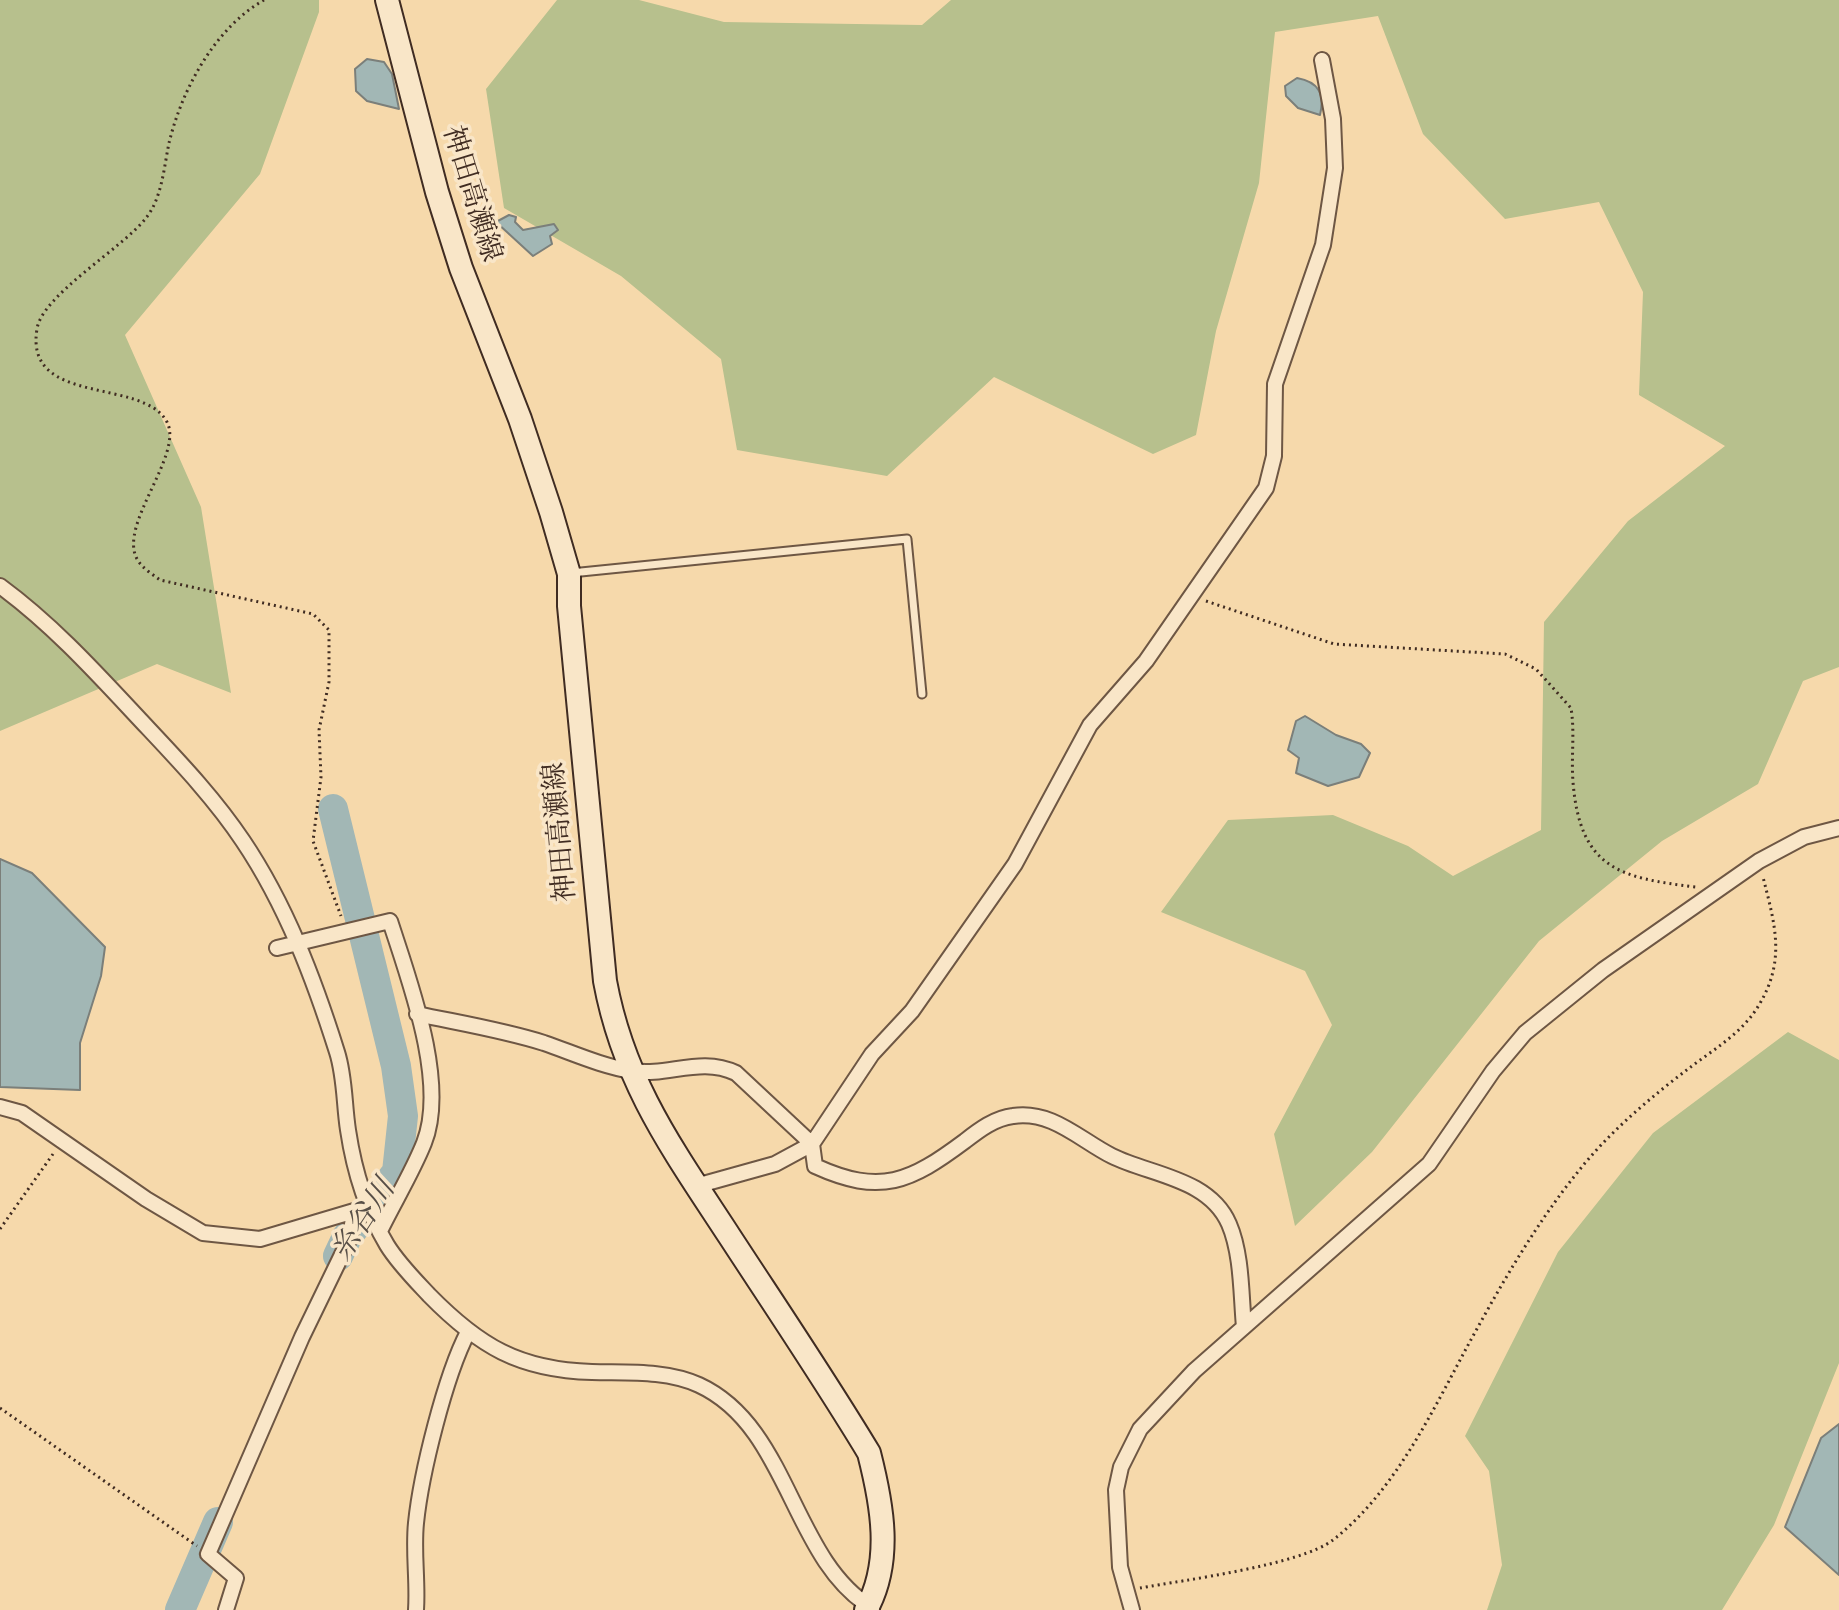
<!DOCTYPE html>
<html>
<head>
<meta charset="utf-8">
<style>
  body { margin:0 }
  canvas { display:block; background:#f6d9ab }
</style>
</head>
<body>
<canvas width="1839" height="1610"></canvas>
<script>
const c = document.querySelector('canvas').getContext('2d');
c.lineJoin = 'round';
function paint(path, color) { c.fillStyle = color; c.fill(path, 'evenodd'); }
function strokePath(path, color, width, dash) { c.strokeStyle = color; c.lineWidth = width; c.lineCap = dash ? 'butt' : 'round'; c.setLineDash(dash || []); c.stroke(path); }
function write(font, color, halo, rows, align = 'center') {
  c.font = font + ' "Gentium Book Plus","Noto Serif JP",serif'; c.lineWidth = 7; c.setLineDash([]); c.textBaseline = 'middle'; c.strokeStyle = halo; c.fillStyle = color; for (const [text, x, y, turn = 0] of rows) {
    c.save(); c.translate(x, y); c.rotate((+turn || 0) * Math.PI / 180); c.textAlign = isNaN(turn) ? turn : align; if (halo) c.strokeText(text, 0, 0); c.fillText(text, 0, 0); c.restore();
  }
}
paint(new Path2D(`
  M0,0H319V12L260,174L125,335L201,507L231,693L157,664L0,731Z
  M557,0H639L724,22L922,25L951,0H1839V667L1803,681L1758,784L1662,841L1539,941L1372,1152L1295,1226L1274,1134L1332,1025L1305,971L1161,912L1228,820L1333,815L1408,846L1453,876L1541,830L1544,622L1628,521L1725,446L1639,395L1643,292L1599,202L1505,219L1423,134L1378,16L1275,32L1259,183L1216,331L1196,435L1153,454L994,377L887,476L737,450L721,359L621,276L504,208L486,89Z
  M1788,1032L1839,1060V1363L1774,1525L1722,1610H1487L1502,1565L1489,1471L1465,1436L1558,1252L1653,1133Z`), '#b7c08d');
const water = new Path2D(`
  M367,59L384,62L392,74L399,109L367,101L356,91L355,69Z
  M1297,78C1319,82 1325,94 1320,115L1298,108L1286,96L1285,86Z
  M509,215L516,217L515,222L523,230L554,224L558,230L550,236L552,244L533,256L496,222Z
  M1305,716L1336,735L1361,744L1370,753L1359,777L1328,786L1296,773L1299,758L1288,750L1296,721Z
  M0,859L32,873L105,947L101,976L80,1043V1090L0,1087Z
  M1839,1424V1575L1785,1527L1821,1438Z`);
paint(water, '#a2b7b5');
strokePath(water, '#7b7f7a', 2);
strokePath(new Path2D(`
  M333,809L396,1066L403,1116L397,1172L347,1237L338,1256
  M180,1610L218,1522`), '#a2b7b5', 30);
const service = new Path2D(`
  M571,573L907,539L922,694`);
const minor = new Path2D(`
  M0,586C49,622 90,666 131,710C170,752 211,793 243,841C286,905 314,979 337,1052C345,1077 344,1104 348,1130C354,1170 366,1210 387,1245C398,1263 414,1279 429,1295C479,1346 519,1370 592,1372C627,1373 666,1370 699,1385C790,1427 791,1559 872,1608
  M277,948L390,921C409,980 448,1083 424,1143C412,1173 394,1202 380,1231
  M417,1014C459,1023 503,1030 544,1043C573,1053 601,1066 632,1071C668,1077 700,1056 736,1073L812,1144L815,1166C881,1196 910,1182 965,1141C979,1130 995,1118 1013,1116C1052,1110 1080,1140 1112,1156C1150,1175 1209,1178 1229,1224C1242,1254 1241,1295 1244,1327
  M0,1107L22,1113L146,1199L203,1233L260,1239L361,1209
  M696,1186L775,1164L812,1144L872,1054L912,1011L1015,864L1090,725L1146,661L1266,488L1274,456L1275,384L1323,245L1335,168L1333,119L1322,60
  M226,1610L236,1578L208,1554L302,1337L350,1238L354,1211
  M416,1610C418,1581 413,1552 416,1523C421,1474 445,1376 468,1332
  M1132,1610L1120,1567L1116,1490L1121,1467L1140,1429L1194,1371L1429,1164L1493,1071L1525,1033L1603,970L1759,861L1804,837L1839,828`);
const secondary = new Path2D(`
  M387,0L437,192L461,268L520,419L551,512L569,574V606L605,981C624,1084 674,1151 730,1237C777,1309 825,1380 869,1453C882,1504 893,1561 866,1610`);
strokePath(service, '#6e5744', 11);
strokePath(minor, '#6e5744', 18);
strokePath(secondary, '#402c22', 26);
strokePath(new Path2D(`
  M264,0C215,28 182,89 169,143C164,167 162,198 146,218C123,248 42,295 37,329C24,407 143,377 167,422C184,455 118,524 137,559C142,568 152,574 160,580L313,614L329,630V682L319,730L321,777L313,841L341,916
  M1206,601L1334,644L1505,654L1536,669L1571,708C1575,732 1571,757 1573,782C1580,869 1620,878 1696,887
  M0,1229L53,1154
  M0,1408L197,1546
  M1140,1588C1185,1580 1300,1565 1333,1540C1394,1492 1431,1414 1467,1347C1499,1288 1535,1225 1577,1173C1608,1133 1652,1096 1692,1066C1716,1048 1743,1032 1759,1005C1786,960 1775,925 1763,877`), '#402c22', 3, [2, 4]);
strokePath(service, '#f9e6c8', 7);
strokePath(minor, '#f9e6c8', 14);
strokePath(secondary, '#f9e6c8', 22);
write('28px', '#402c22', '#f9e6c8', [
  ["神田高瀬線",471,194,73],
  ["神田高瀬線",561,832,-95]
]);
write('italic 30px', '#584f47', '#f9e6c8', [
  ["糸谷川",364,1221,-57]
]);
</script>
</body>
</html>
